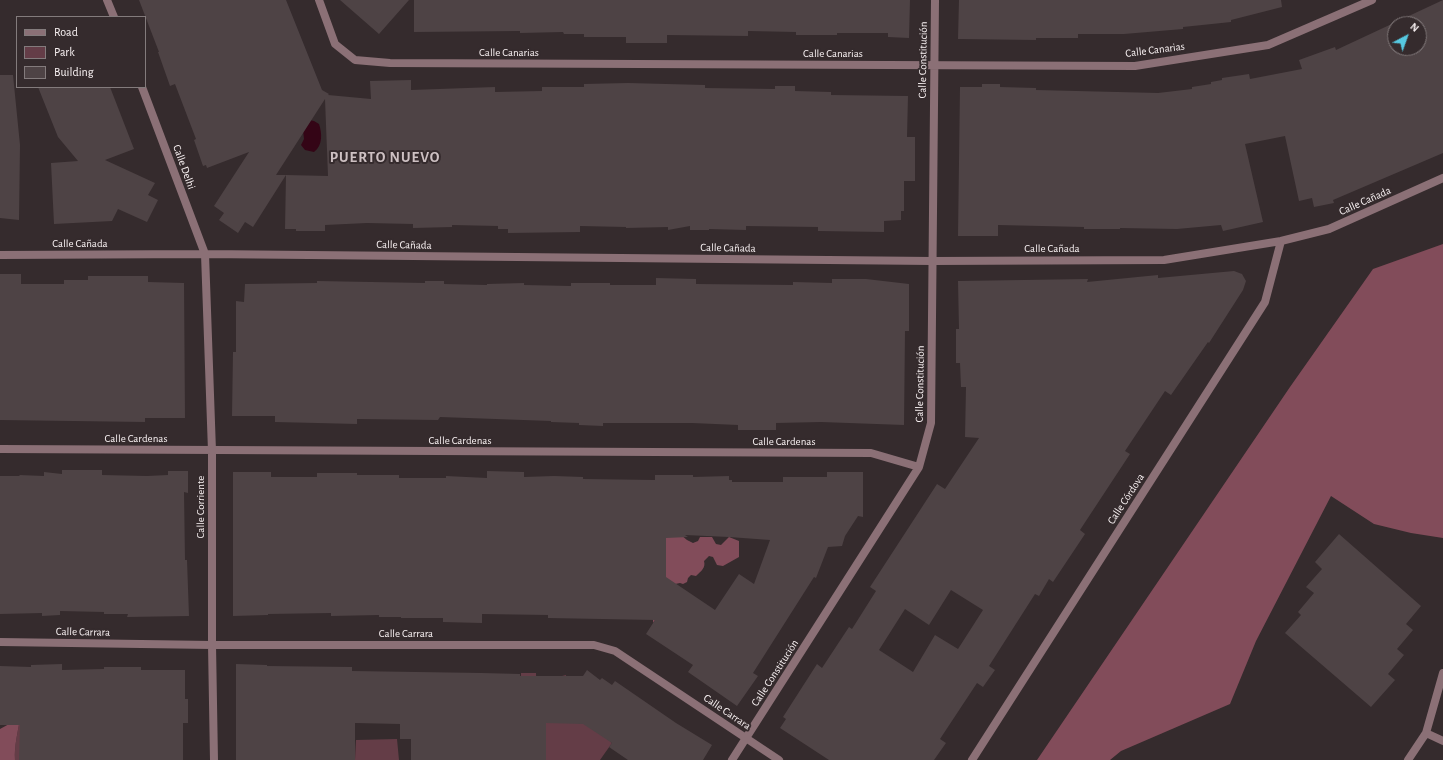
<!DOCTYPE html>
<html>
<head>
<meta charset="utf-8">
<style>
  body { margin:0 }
  #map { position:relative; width:1443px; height:760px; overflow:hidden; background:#352b2d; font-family:"Alegreya Sans",sans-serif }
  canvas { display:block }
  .legend { position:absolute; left:16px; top:16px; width:130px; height:72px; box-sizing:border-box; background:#352b2d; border:1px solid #837b7c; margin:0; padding:5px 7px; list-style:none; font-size:12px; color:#f9f2f3 }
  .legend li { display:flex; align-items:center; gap:8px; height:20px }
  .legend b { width:20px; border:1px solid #837b7c }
  .north { position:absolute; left:1387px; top:16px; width:40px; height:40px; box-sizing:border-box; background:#352b2d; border:1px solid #837b7c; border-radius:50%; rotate:41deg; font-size:11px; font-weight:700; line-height:16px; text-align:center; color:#f9f2f3 }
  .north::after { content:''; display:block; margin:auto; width:14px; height:18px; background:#56c9e1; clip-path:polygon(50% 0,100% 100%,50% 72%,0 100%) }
</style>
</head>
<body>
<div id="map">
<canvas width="1443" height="760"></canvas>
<ul class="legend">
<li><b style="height:5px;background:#8b7076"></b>Road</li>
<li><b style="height:11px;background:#643d47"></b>Park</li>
<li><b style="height:11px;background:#4e4345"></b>Building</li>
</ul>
<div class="north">N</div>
</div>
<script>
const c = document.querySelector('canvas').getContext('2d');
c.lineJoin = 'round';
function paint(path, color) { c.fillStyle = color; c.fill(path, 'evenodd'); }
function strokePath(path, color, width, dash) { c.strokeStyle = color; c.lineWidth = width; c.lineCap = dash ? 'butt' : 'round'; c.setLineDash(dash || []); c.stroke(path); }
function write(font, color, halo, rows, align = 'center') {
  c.font = font + ' "Alegreya Sans",sans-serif'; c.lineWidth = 4; c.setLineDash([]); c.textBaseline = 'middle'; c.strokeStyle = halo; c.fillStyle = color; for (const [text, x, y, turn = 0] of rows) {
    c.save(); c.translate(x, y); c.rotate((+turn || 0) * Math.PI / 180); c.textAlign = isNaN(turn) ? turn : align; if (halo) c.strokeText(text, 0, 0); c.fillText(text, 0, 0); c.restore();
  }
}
paint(new Path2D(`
  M521,673H536L537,711L540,723H562V676L566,675L567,702L612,743L600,760H546V756L520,723Z
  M20,718L21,760H15C14,746 18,732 20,718Z
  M397,739L399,760H355L356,740Z`), '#643d47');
paint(new Path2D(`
  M1443,244V538L1411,533L1374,524L1331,496L1256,641L1230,704L1121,751L1110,760H1037L1290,387L1373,269Z
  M681,535L687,540L693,543L698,541L700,537H712L716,544L721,545L729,537L739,541V557L723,566L717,565L713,557L709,556L704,561C706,568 701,571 696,576L691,575L688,578L687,582L683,584L680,583L675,584V590L653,623V601L619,542Z
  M20,718C18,732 14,746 15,760H0V729Z`), '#824c5a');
paint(new Path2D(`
  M309,120L314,121L319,124C322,133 323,145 314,152L305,150L301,145L304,139L303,130Z`), '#340516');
paint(new Path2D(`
  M139,0H286L322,90L329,94L328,95L371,99L370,81L411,80V90L495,87V92L542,91V87H584V84L628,83L705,85V88L775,89V86H795V91L831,92V95L908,96L907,137H915V181H904V211H901V220L884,221V232L818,231V227L746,226V230L709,229V230H690V226L668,230V227L626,228V227L580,226V232L508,233V229H498V226L452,225V227L413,228V224L367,223L325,225V231H296V229H285L286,175L328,176L325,99L276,175H286L253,227L245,222L238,233L219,220L224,213L214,206L249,152L207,168L206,165L203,166L194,140L196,139L175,84L170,86L158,52H159Z
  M340,0H409L379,34Z
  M414,0H910L909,38L888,37V33H837V35H796V32L748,31V36L667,35V43H626V37H584V34H564L563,32L520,33V31L414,32Z
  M959,0H1281L1282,7L1231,20V22L1183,27V29L1124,34H1078V38H1036V40L958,39Z
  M1443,0V153L1333,200L1334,203L1314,207L1312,198L1299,201L1285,136L1245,144L1263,222L1223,231L1221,225L1177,229L1120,228V229H1084V227L998,225V236H958L960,87H982V84H1000V87L1036,88V90L1158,93L1192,89V87L1211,84V82L1222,80V78L1249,74L1250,79L1302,69L1299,60L1335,47L1336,50ZM1395,24H1419V48H1395Z
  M0,75H13L20,145L19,220L0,218Z
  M38,87H110L134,149L105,160L155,183L148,195L158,200L147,222L118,209L112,221L54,224L51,163L78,161L58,137Z
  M1234,271L1242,274L1246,281L1243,290L1209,343L1208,342L1171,395L1165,391L1125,451L1130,454L1080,530L1085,534L1053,582L1049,579L1039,596L1035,594L989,666L995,670L983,687L977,683L940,739L946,743L934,760H829L780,728L786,719L783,717L817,664L822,668L849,627L852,629L876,591L870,587L937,484L945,489L979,438L965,437L966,387H961L960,363H956V329H959L958,281L1088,279L1087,282L1158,275V278ZM951,590L983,610L958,649L935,635L913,672L879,650L905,609L929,625Z
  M0,274H21V284H64V280H88V276H148V282L184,283L185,418H145V422L0,420Z
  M656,278L696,279V284L793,285V282L832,283V279H866L909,284V331H905L904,425L821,422L776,423V430H738V425L692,423H603V426L579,425V423L551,422V421L440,417L438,420L357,419V424L317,423L275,422V416H232L233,352H236V301L244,302L245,284L317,283V281L425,283V281H444V284L487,285V284L524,283V285L571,286V283H610V285H656Z
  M62,470H102V475L147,476L168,475V471H188V493L184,492L185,560H187L189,616L127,617L128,614H104V612L60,611V615L42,616V613L0,614V476H20L19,475L44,476V472L62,474Z
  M487,471L524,472V477L554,476L583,477V479L655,480V475H693V477L729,476V480H732V482H783V477H827V472H863V517L858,516L845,536L842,546L828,547L816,578L814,577L753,673L758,676L737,706L688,672L693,665L646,634L655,620L548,618V615L482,614V623L443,622V618H401V617H379V615L331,616V613L268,614V615L233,616V472H271V477H317V473H357V475H399V478H446V476L487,478ZM685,535L729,537L770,540L754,584L739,574L715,610L666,577V538L688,537Z
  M1339,534L1421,606L1406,624L1413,630L1397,649L1404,655L1388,674L1395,680L1371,707L1285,633L1301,615L1298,612L1314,593L1306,587L1322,569L1315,562Z
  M62,664V670L104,669V667H141V670H185V699H188V723H183V760H19L20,725H0V666L31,667V665Z
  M236,664L267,665V666L352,667V671L482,673L520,674V676H583L587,670L600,680L602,678L612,685L615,681L676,723L712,745L703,760H628L609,747L612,743L583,724L546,723V760H411V739H400V724L355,723V760H236Z`), '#4e4345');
strokePath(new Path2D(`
  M1426,733L1443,673
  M1408,760L1426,733L1443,741`), '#8b7076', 8);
strokePath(new Path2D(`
  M107,0L114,17
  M319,0L335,44L355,60L390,63L1135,66L1268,45L1372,0
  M142,87L205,254L212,451V645L214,760
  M0,255L205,254L932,261L1164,260L1281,241L1329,229L1443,178
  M0,449L871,453L919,467
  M0,642L212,645H594L615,651L779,760
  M732,760L919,467L931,423L935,0
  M972,760L1265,302L1281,241`), '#8b7076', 8);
write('11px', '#f9f2f3', '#352b2d', [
  ["Calle Canarias",1155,50,-7],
  ["Calle Canarias",509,53],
  ["Calle Canarias",833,54],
  ["Calle Constitución",923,60,-89],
  ["Calle Delhi",184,167,70],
  ["Calle Cañada",1365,201,-24],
  ["Calle Cañada",80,244],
  ["Calle Cañada",404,245,1],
  ["Calle Cañada",728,248,1],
  ["Calle Cañada",1052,249],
  ["Calle Constitución",920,384,-89],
  ["Calle Cardenas",136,439],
  ["Calle Cardenas",460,441],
  ["Calle Cardenas",784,442],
  ["Calle Córdova",1126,499,-57],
  ["Calle Corriente",201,507,-90],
  ["Calle Carrara",83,632,1],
  ["Calle Carrara",406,634],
  ["Calle Constitución",775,673,-57],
  ["Calle Carrara",727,712,34]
]);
c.letterSpacing = '1px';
write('bold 15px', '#cdc0c2', '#352b2d', [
  ["PUERTO NUEVO",385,157]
]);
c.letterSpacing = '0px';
</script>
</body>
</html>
